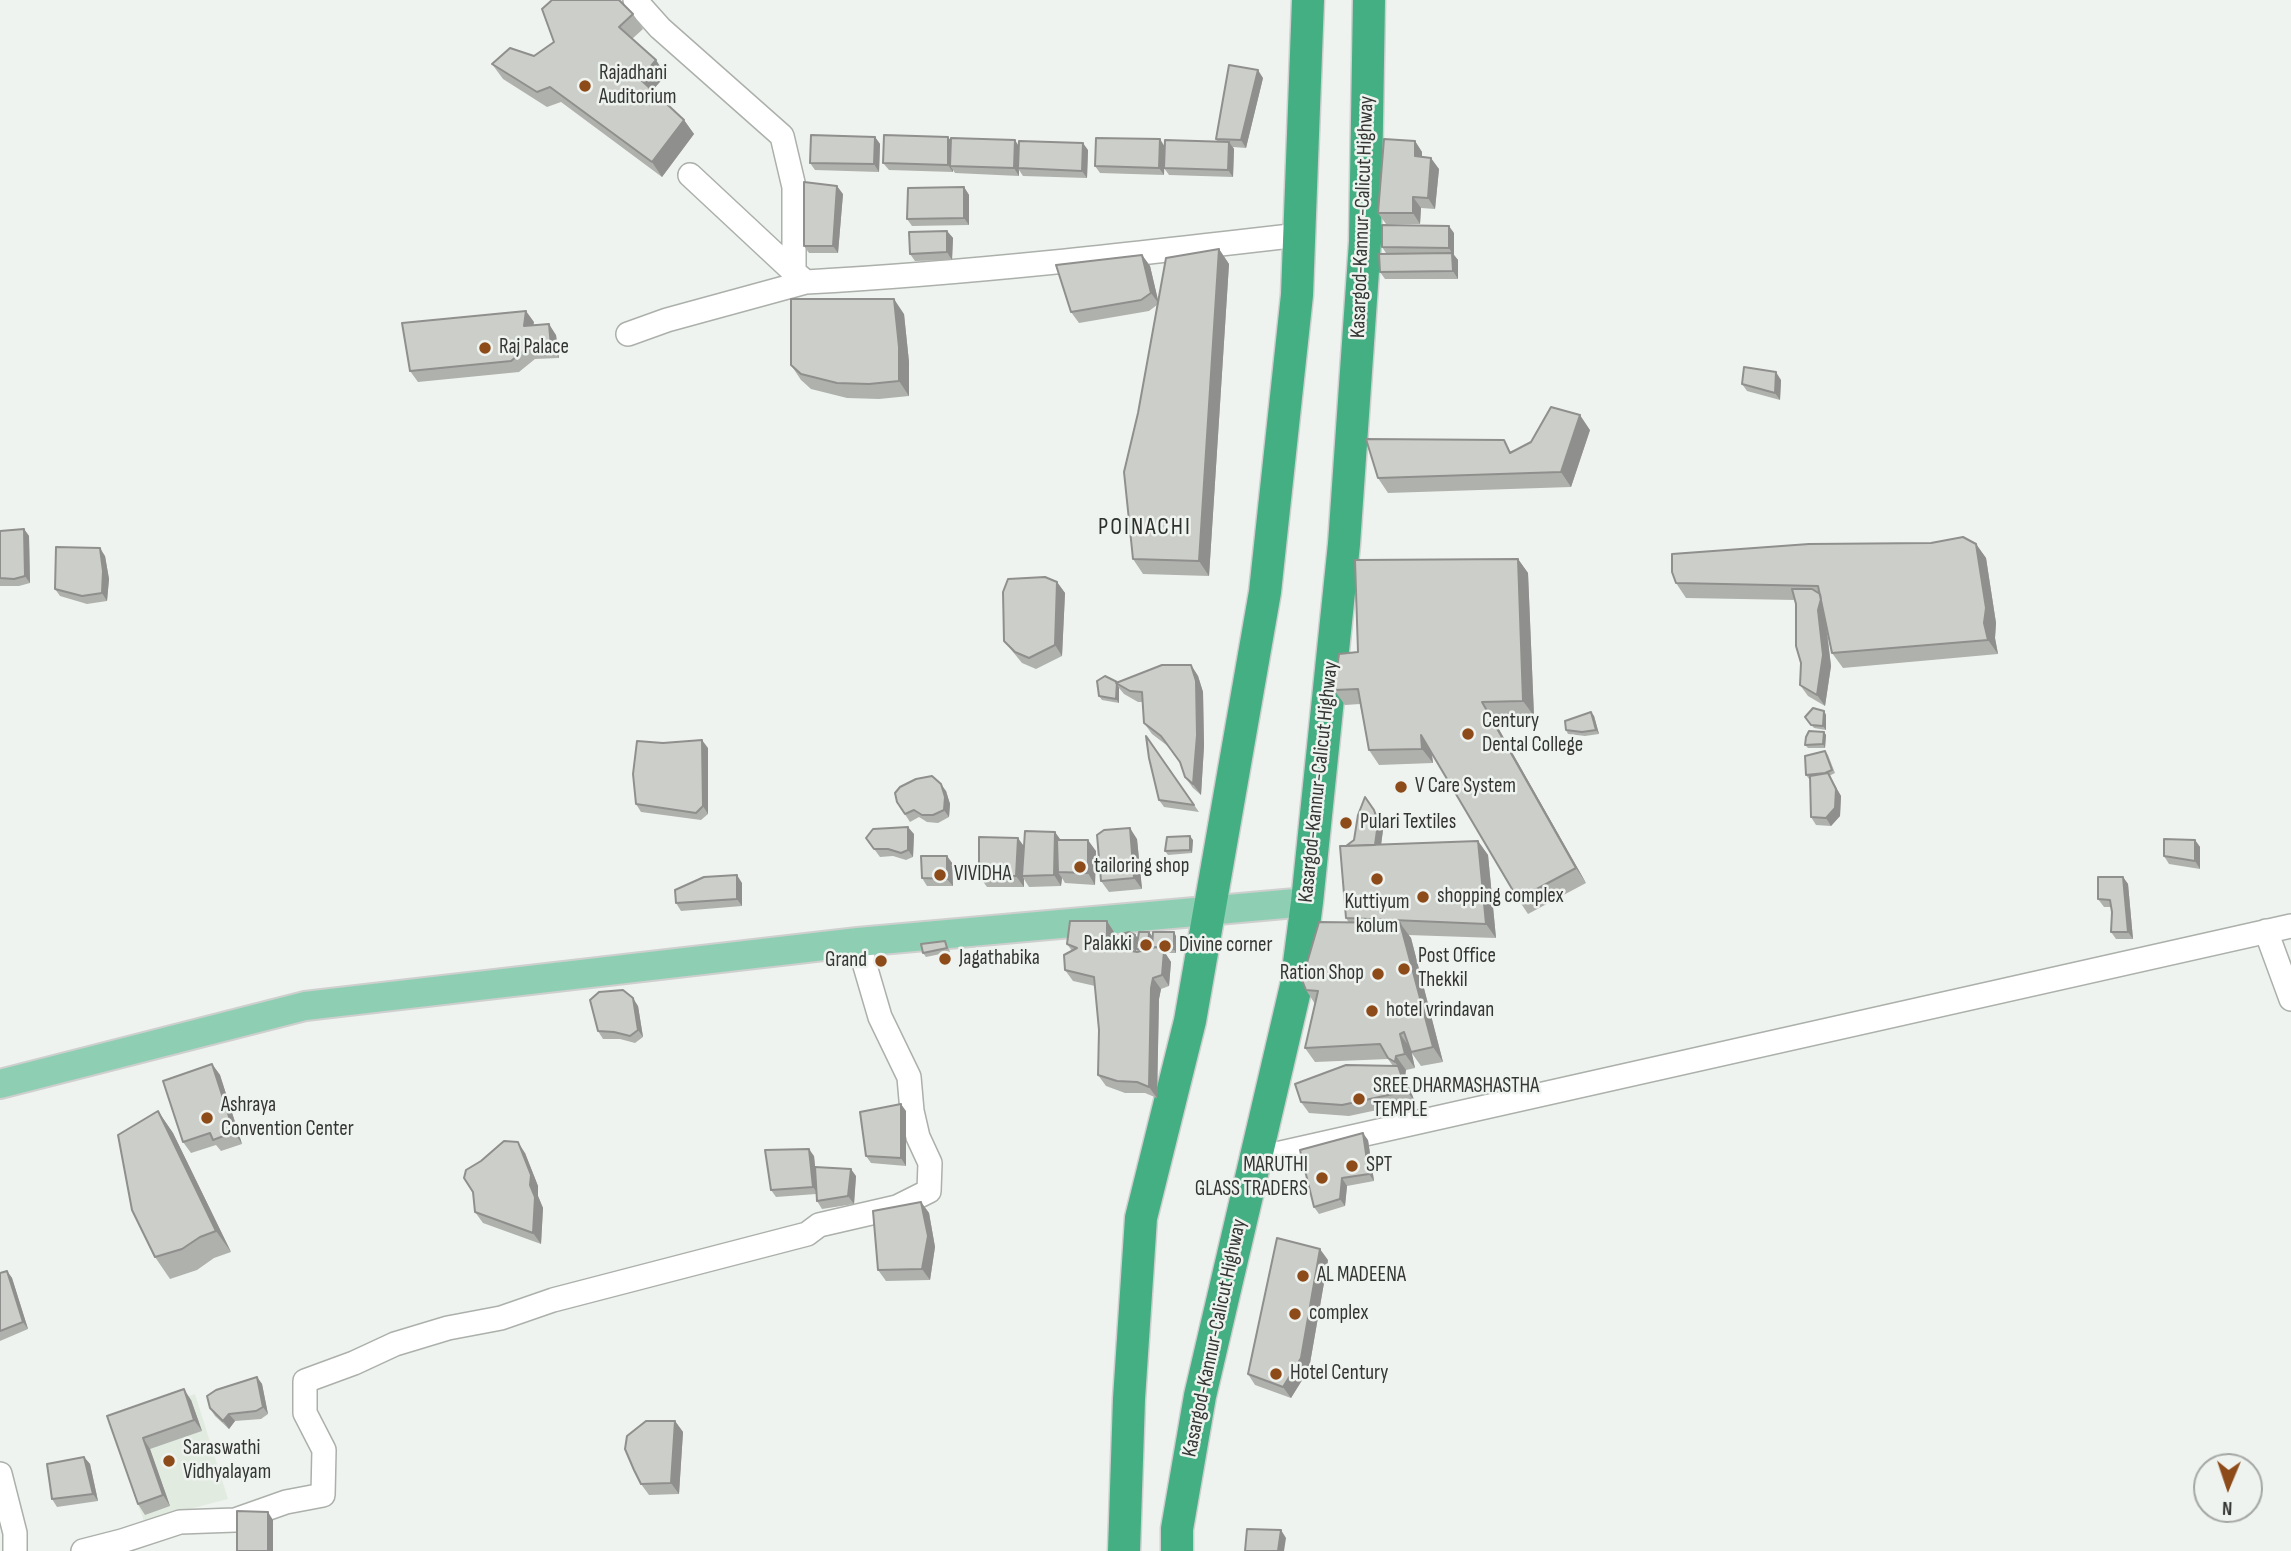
<!DOCTYPE html>
<html>
<head>
<meta charset="utf-8">
<style>
  body { margin:0 }
  #map { position:relative; width:2291px; height:1551px; overflow:hidden; background:#eff3ef; font-family:"Sofia Sans Condensed",sans-serif }
  canvas { display:block }
  .north { position:absolute; left:2193px; top:1453px; width:70px; height:70px; box-sizing:border-box; background:#eff3ef; border:2px solid #a4a7a4; border-radius:50%; rotate:182deg; font-size:19px; font-weight:700; line-height:28px; text-align:center; color:#343634 }
  .north::after { content:''; display:block; margin:auto; width:24px; height:32px; background:#8d4b1a; clip-path:polygon(50% 0,100% 100%,50% 72%,0 100%) }
</style>
</head>
<body>
<div id="map">
<canvas width="2291" height="1551"></canvas>
<div class="north">N</div>
</div>
<script>
const c = document.querySelector('canvas').getContext('2d');
c.lineJoin = 'round';
function paint(path, color) { c.fillStyle = color; c.fill(path, 'evenodd'); }
function strokePath(path, color, width, dash) { c.strokeStyle = color; c.lineWidth = width; c.lineCap = dash ? 'butt' : 'round'; c.setLineDash(dash || []); c.stroke(path); }
function write(font, color, halo, rows, align = 'center') {
  c.font = font + ' "Sofia Sans Condensed",sans-serif'; c.lineWidth = 5; c.setLineDash([]); c.textBaseline = 'middle'; c.strokeStyle = halo; c.fillStyle = color; for (const [text, x, y, turn = 0] of rows) {
    c.save(); c.translate(x, y); c.rotate((+turn || 0) * Math.PI / 180); c.textAlign = isNaN(turn) ? turn : align; if (halo) c.strokeText(text, 0, 0); c.fillText(text, 0, 0); c.restore();
  }
}
paint(new Path2D(`
  M195,1394L228,1499L144,1521L108,1423Z`), '#e1ebe0');
const minor = new Path2D(`
  M635,0L660,28L782,136L794,187V272L806,282C971,273 1135,254 1299,235
  M690,175L794,272
  M628,334L667,320L806,282
  M2266,931L2291,999
  M1254,1159L2291,926
  M0,1474L15,1533V1551
  M83,1551L122,1541L180,1522L235,1520L286,1502L323,1495L324,1450L305,1413V1381L354,1363L395,1344L448,1328L501,1318L553,1300L807,1234L819,1225L897,1207L929,1191L930,1163L918,1137L912,1111L909,1077L880,1017L858,942`);
const major = new Path2D(`
  M0,1084L305,1006L858,942L1307,902`);
const highway = new Path2D(`
  M1124,1551L1129,1399L1141,1218L1190,1021L1265,592L1297,295L1308,0
  M1177,1551V1529L1200,1396L1296,986L1307,902L1344,544L1365,242L1369,0`);
strokePath(minor, '#acb0ab', 26);
strokePath(major, '#cecfce', 32);
strokePath(highway, '#cecfce', 35);
strokePath(minor, '#fff', 23);
strokePath(major, '#8ecfb4', 28);
strokePath(highway, '#43af82', 32);
paint(new Path2D(`
  M633,14L643,29L632,39L666,75L653,90L684,120L694,134L662,177L561,102L547,107L503,79L492,64L534,56Z
  M1263,78L1246,148L1233,147L1234,149L1233,177L1169,175L1164,168V175L1100,173L1095,166L1165,147L1217,141L1216,139Z
  M875,137L880,144L879,172L815,170L810,163Z
  M951,140L1019,146L1088,150L1087,178L1023,176L1019,170V176L955,173L953,170V172L889,170L883,163Z
  M1415,141L1422,152V157L1439,169L1435,209L1421,208L1420,224H1386L1378,213Z
  M964,187L969,195V225L912,226L907,219Z
  M843,194L838,253H809L804,246Z
  M947,231L953,238L952,260L915,261L910,254Z
  M1454,233V255L1458,260V279H1385L1380,272L1386,253L1382,247Z
  M1219,249L1229,264L1209,576L1143,574L1133,559L1138,413L1157,305L1149,311L1079,323L1071,312L1142,255L1150,266L1158,301Z
  M904,314L909,362V396L879,399L847,398L811,389L801,380L791,365Z
  M534,322L533,325L556,335L559,358L535,359L519,372L418,382L410,371Z
  M1781,380L1780,400L1747,391L1742,384Z
  M1590,430L1571,487L1388,493L1378,478L1512,451Z
  M24,529L29,536L30,583L19,586H0V531Z
  M1976,544L1986,558L1996,623L1995,638L1998,654L1843,668L1832,653L1826,620L1831,666L1825,706L1808,696L1800,685L1801,663L1796,604L1795,600L1686,598L1676,583Z
  M105,556L109,579L107,601L87,604L60,596L55,589Z
  M1518,559L1528,573L1534,716L1492,717L1586,883L1528,914L1518,899L1432,753L1433,763L1379,765L1369,750L1360,704L1345,705L1334,690L1358,652Z
  M1057,582L1065,593L1062,656L1036,669L1022,663L1004,641Z
  M1191,665L1198,676L1203,692L1204,746L1201,795L1193,788L1185,777L1180,763L1169,747L1152,734L1144,723L1143,702H1138L1124,694L1119,688V703L1102,700L1099,696L1117,682Z
  M1824,711L1826,715V730L1814,728L1805,717Z
  M1591,712L1594,716L1599,734L1585,736L1568,734L1566,730Z
  M1824,732L1826,735L1825,748H1808L1805,745Z
  M1151,743L1199,812L1164,807L1159,800Z
  M708,748V814L701,820L641,812L636,804Z
  M1825,751L1828,755L1835,773L1829,776L1841,796L1840,816L1831,826L1816,825L1811,817L1810,779H1809L1806,775Z
  M946,791L950,804L949,817L938,823L927,822L919,817L910,822L897,802Z
  M1379,817L1383,830L1381,845L1478,841L1488,855L1496,938L1408,935L1411,938L1443,1062L1421,1066L1411,1052L1415,1068L1406,1070L1405,1077L1415,1102L1349,1116L1309,1113L1301,1102L1393,1066L1388,1059L1315,1062L1305,1048L1315,1004L1306,990L1349,923L1346,918V846Z
  M914,834L913,857L906,860L893,856L880,857L866,838Z
  M1137,839L1142,889L1109,892L1101,881Z
  M1061,840L1096,851L1095,885L1065,883L1062,878L1061,886L1029,887L1024,879V887H987L979,876L1024,846Z
  M1193,840L1192,853L1168,855L1165,851Z
  M2195,840L2200,847V869L2169,864L2164,856Z
  M947,856L952,863L953,886H927L922,878Z
  M2123,877L2128,884L2133,939H2116L2111,932L2112,912L2111,907H2104L2098,899Z
  M742,883V906L681,911L676,903Z
  M1107,921L1114,932V948L1123,949L1121,946L1135,935L1138,938L1136,952H1138L1136,949L1149,932L1152,936L1151,948L1176,936V953H1165L1171,962L1169,986L1161,989L1159,999L1157,1098L1145,1093H1125L1106,1086L1098,1075L1099,1030L1095,986L1073,981L1065,970L1072,951L1067,944Z
  M945,941L947,944L950,952L926,957L923,953Z
  M638,1006L643,1037L635,1043L620,1039H603L598,1031Z
  M212,1064L220,1075L242,1144L221,1151L216,1145L191,1153L183,1142Z
  M158,1111L173,1133L231,1252L214,1258L197,1270L170,1279L155,1257Z
  M906,1111V1166L871,1163L866,1156Z
  M1368,1140L1374,1181L1347,1186L1345,1206L1319,1214L1314,1207Z
  M525,1153L538,1186V1196L543,1208L541,1244L483,1223L475,1212L473,1192Z
  M814,1156L815,1168L856,1176L854,1204L822,1209L817,1201L816,1194L776,1197L771,1190Z
  M921,1202L929,1213L935,1247L930,1280L886,1281L878,1270Z
  M1328,1260L1309,1369L1291,1398L1255,1385L1248,1374Z
  M7,1271L12,1278L28,1329L0,1341V1273Z
  M257,1377L262,1384L268,1414L261,1419L235,1421L229,1429L215,1416L210,1408Z
  M191,1400L202,1431L150,1449L170,1506L145,1515L138,1504L107,1416Z
  M675,1421L683,1432L679,1494L649,1495L641,1484Z
  M84,1457L90,1464L98,1501L57,1507L52,1499Z`), '#afb1ad');
paint(new Path2D(`
  M656,60L666,75L650,93L640,79Z
  M1258,70L1263,78L1246,148L1241,140Z
  M684,120L694,134L662,177L652,162Z
  M875,137L880,144L879,172L874,164Z
  M948,137L954,144L950,166L953,170V172L948,165Z
  M1160,139L1165,147L1164,175L1159,168Z
  M1015,140L1020,148L1018,168L1019,170V176L1014,168Z
  M1415,141L1422,152V167L1415,156Z
  M1229,142L1234,149L1233,177L1228,170Z
  M1083,143L1088,150L1087,178L1082,171Z
  M1431,158L1439,169L1435,209L1428,198Z
  M837,186L843,194L838,253L833,246Z
  M964,187L969,195V225L964,218Z
  M1413,197L1421,208L1420,224L1413,213Z
  M1449,226L1454,233V255L1458,260V279L1453,271L1452,253L1449,248Z
  M947,231L953,238L952,260L947,252Z
  M1219,249L1229,264L1209,576L1199,561Z
  M1142,255L1150,266L1159,304L1151,293Z
  M894,299L904,314L909,362V396L899,381Z
  M526,311L534,322L531,337L524,326Z
  M549,324L556,335L559,358L551,347Z
  M1776,372L1781,380L1780,400L1775,393Z
  M1580,415L1590,430L1571,487L1561,472Z
  M24,529L29,536L30,583L25,576Z
  M1976,544L1986,558L1996,623L1995,638L1998,654L1988,640L1984,623Z
  M100,548L105,556L109,579L107,601L102,593Z
  M1518,559L1528,573L1534,716L1523,701Z
  M1057,582L1065,593L1062,656L1055,645Z
  M1822,595L1831,666L1825,706L1817,695L1818,610Z
  M1191,665L1198,676L1203,692L1204,746L1201,795L1193,784Z
  M1117,684L1119,688V703L1116,699Z
  M1482,702L1492,717L1586,883L1576,868Z
  M1824,711L1826,715V730L1823,726Z
  M1591,712L1594,716L1599,734L1596,730Z
  M1824,732L1826,735L1825,748L1823,744Z
  M1421,735L1431,750L1433,763L1422,749Z
  M702,740L708,748V814L703,806Z
  M1828,773L1841,796L1840,816L1831,826L1826,818Z
  M941,784L946,791L950,804L949,817L944,810Z
  M1374,810L1379,817L1383,830L1380,853L1375,845Z
  M908,827L914,834L913,857L908,850Z
  M1130,828L1137,839L1142,889L1134,878Z
  M1055,832L1063,843L1058,872L1062,878L1061,886L1054,875Z
  M1190,836L1193,840L1192,853L1190,850Z
  M1018,838L1026,849L1022,876L1024,879V887L1016,876Z
  M1088,840L1096,851L1095,885L1088,873Z
  M2195,840L2200,847V869L2195,861Z
  M1478,841L1488,855L1496,938L1486,924Z
  M947,856L952,863L953,886L947,879Z
  M737,875L742,883V906L737,899Z
  M2123,877L2128,884L2133,939L2128,932Z
  M1107,921L1114,932V957L1107,946Z
  M1400,923L1411,938L1443,1062L1433,1047Z
  M1149,932L1152,936L1150,954L1147,950Z
  M1174,932L1176,936V953L1174,949Z
  M1135,935L1138,938L1136,952L1133,948Z
  M1164,951L1171,962L1169,986L1162,975Z
  M1153,978L1161,989L1159,999L1157,1098L1149,1087L1151,988Z
  M633,998L638,1006L643,1037L638,1030Z
  M1400,1034L1411,1049L1415,1068L1405,1054Z
  M1396,1056L1406,1070L1405,1077L1395,1062Z
  M212,1064L220,1075L242,1144L234,1132Z
  M1398,1066L1405,1077L1415,1102L1407,1091Z
  M901,1104L906,1111V1166L901,1158Z
  M158,1111L173,1133L231,1252L216,1231Z
  M1363,1133L1368,1140L1374,1181L1369,1174Z
  M518,1142L525,1153L538,1186V1196L543,1208L541,1244L533,1233L530,1185Z
  M809,1149L814,1156L818,1194L813,1187Z
  M851,1169L856,1176L854,1204L848,1196Z
  M1342,1178L1347,1186L1345,1206L1340,1199Z
  M921,1202L929,1213L935,1247L930,1280L922,1269Z
  M1320,1249L1328,1260L1309,1369L1291,1398L1283,1387Z
  M7,1271L12,1278L28,1329L23,1322Z
  M257,1377L262,1384L268,1414L263,1407Z
  M184,1389L191,1400L202,1431L194,1420Z
  M229,1414L235,1421L229,1429L223,1421Z
  M675,1421L683,1432L679,1494L671,1483Z
  M143,1438L150,1449L170,1506L163,1495Z
  M84,1457L90,1464L98,1501L93,1494Z
  M268,1512L273,1520V1551H268Z
  M1281,1530L1286,1538L1284,1551H1278Z`), '#8f908d');
const building = new Path2D(`
  M552,0H619L633,14L619,27L656,60L640,79L684,120L652,162L550,87L537,92L492,64L510,48L534,56L554,42L542,9Z
  M1229,65L1258,70L1241,140L1216,139Z
  M811,135L875,137L874,164L810,163Z
  M884,135L948,137V165L883,163Z
  M951,138L1015,140L1014,168L950,166Z
  M1096,138L1160,139L1159,168L1095,166Z
  M1384,139L1415,141V156L1431,158L1428,198L1413,197V213H1378Z
  M1165,140L1229,142L1228,170L1164,168Z
  M1019,141L1083,143L1082,171L1018,168Z
  M804,182L837,186L833,246H804Z
  M964,187V218L907,219L908,188Z
  M1382,225L1449,226V248L1382,247Z
  M947,231V252L910,254L909,232Z
  M1219,249L1199,561L1133,559L1124,472L1138,413L1166,258Z
  M1452,253L1453,271L1380,272L1379,254Z
  M1142,255L1151,293L1141,300L1071,312L1056,265Z
  M791,299H894L899,347V381L869,384L837,383L801,374L791,365Z
  M526,311L524,326L549,324L551,347L527,348L511,361L410,371L402,323Z
  M1744,367L1776,372L1775,393L1742,384Z
  M1551,407L1580,415L1561,472L1378,478L1366,439L1504,440L1510,453L1531,442Z
  M24,529L25,576L14,579L0,578V531Z
  M1963,537L1976,544L1986,608L1984,623L1988,640L1832,653L1818,586L1676,583L1672,572V554L1809,544L1931,543Z
  M56,547L100,548L103,571L102,593L82,596L55,589Z
  M1518,559L1523,701L1482,702L1576,868L1518,899L1421,735L1422,749L1369,750L1358,689L1334,690L1339,654L1358,652L1355,560Z
  M1045,577L1057,582L1055,645L1029,658L1015,652L1004,641L1003,592L1008,579Z
  M1792,589H1812L1820,594L1821,599L1818,610L1823,655L1817,695L1800,685L1801,663L1796,646V604Z
  M1162,665H1191L1196,681L1197,735L1193,784L1185,777L1180,762L1161,736L1144,723L1142,692L1130,691L1116,683Z
  M1105,676L1117,682L1116,699L1099,696L1097,681Z
  M1813,708L1824,711L1823,726L1811,725L1805,717Z
  M1591,712L1596,730L1582,732L1566,730L1565,721Z
  M1809,731L1824,732L1823,744L1805,745L1806,737Z
  M1146,736L1194,805L1159,800L1149,758Z
  M702,740L703,806L696,813L636,804L633,774L637,741L663,743Z
  M1825,751L1832,770L1825,773L1806,775L1805,756Z
  M1828,773L1836,789L1835,808L1826,818L1811,817L1810,776Z
  M932,776L941,784L945,797L944,810L933,815H922L914,810L905,814L897,802L895,793L900,787L916,779Z
  M1365,797L1374,810L1378,823L1375,845L1346,846L1354,840L1358,815Z
  M908,827V850L901,853L888,849H874L866,838L873,829Z
  M1130,828L1134,878L1101,881L1097,835L1104,830Z
  M1025,831L1055,832L1054,875L1022,876Z
  M1190,836V850L1165,851L1167,837Z
  M979,837L1018,838L1016,876H979Z
  M2164,839L2195,840V861L2164,856Z
  M1057,840H1088V873L1058,872Z
  M1478,841L1486,924L1346,918L1340,846Z
  M921,856H947V879L922,878Z
  M737,875V899L676,903L675,890L704,877Z
  M2098,877H2123L2128,932H2111L2112,912L2110,900L2098,899Z
  M1070,921H1107V946L1137,952L1156,947L1164,951L1162,975L1153,978L1151,988L1149,1087L1137,1082L1117,1081L1098,1075L1099,1030L1094,977L1065,970L1064,955L1077,948L1067,944Z
  M1319,922L1400,923L1433,1047L1411,1052L1404,1032L1400,1034L1405,1054L1396,1056L1395,1062L1388,1058L1380,1044L1305,1048L1318,991L1306,990L1302,980Z
  M1129,932L1135,935L1133,948L1121,946L1122,934Z
  M1139,932H1149L1148,949H1136Z
  M1153,932H1174V949L1161,950L1156,947L1152,948Z
  M945,941L947,948L923,953L921,944Z
  M623,990L633,998L638,1030L630,1036L614,1032L598,1031L590,1000L599,992Z
  M212,1064L234,1132L213,1140L210,1133L183,1142L163,1081Z
  M1346,1065L1398,1066L1407,1091L1342,1105L1301,1102L1295,1084Z
  M901,1104V1158L866,1156L860,1112Z
  M158,1111L216,1231L200,1237L182,1249L155,1257L132,1210L118,1135Z
  M1363,1133L1369,1174L1342,1178L1340,1199L1314,1207L1300,1150Z
  M504,1141L518,1142L531,1175L530,1185L535,1197L533,1233L475,1212L473,1192L464,1178L466,1170L481,1161Z
  M809,1149L813,1187L771,1190L765,1150Z
  M815,1167L851,1169L848,1196L817,1201Z
  M921,1202L928,1236L922,1269L878,1270L873,1211Z
  M1277,1238L1320,1249L1301,1358L1283,1387L1248,1374Z
  M7,1271L23,1322L0,1331V1273Z
  M257,1377L263,1407L256,1411L229,1414L223,1421L210,1408L207,1396L216,1390Z
  M184,1389L194,1420L143,1438L163,1495L138,1504L107,1416Z
  M646,1421H675L671,1483L641,1484L634,1470L625,1449L627,1436Z
  M84,1457L93,1494L52,1499L47,1464Z
  M237,1511L268,1512V1551H237Z
  M1247,1529L1281,1530L1278,1551H1245Z`);
paint(building, '#cccec9');
strokePath(building, '#8f908d', 2);
for (const [x, y, r, color] of [
  [585,86,7,"#8d4b1a"],
  [485,348,7,"#8d4b1a"],
  [1468,734,7,"#8d4b1a"],
  [1401,787,7,"#8d4b1a"],
  [1346,823,7,"#8d4b1a"],
  [1080,867,7,"#8d4b1a"],
  [940,875,7,"#8d4b1a"],
  [1377,879,7,"#8d4b1a"],
  [1423,897,7,"#8d4b1a"],
  [1146,945,7,"#8d4b1a"],
  [1165,946,7,"#8d4b1a"],
  [945,959,7,"#8d4b1a"],
  [881,961,7,"#8d4b1a"],
  [1404,969,7,"#8d4b1a"],
  [1378,974,7,"#8d4b1a"],
  [1372,1011,7,"#8d4b1a"],
  [1359,1099,7,"#8d4b1a"],
  [207,1118,7,"#8d4b1a"],
  [1352,1166,7,"#8d4b1a"],
  [1322,1178,7,"#8d4b1a"],
  [1303,1276,7,"#8d4b1a"],
  [1295,1314,7,"#8d4b1a"],
  [1276,1374,7,"#8d4b1a"],
  [169,1461,7,"#8d4b1a"]
]) { const dot = new Path2D(); dot.arc(x, y, r, 0, 2 * Math.PI); c.fillStyle = color; c.fill(dot); strokePath(dot, '#eff3ef', 2.5); }
write('21px', '#343634', '#eff3ef', [
  ["Rajadhani",599,74],
  ["Auditorium",599,98],
  ["Raj Palace",499,348],
  ["Century",1482,722],
  ["Dental College",1482,746],
  ["V Care System",1415,787],
  ["Pulari Textiles",1360,823],
  ["tailoring shop",1094,867],
  ["VIVIDHA",954,875],
  ["shopping complex",1437,897],
  ["Kuttiyum",1377,903,"center"],
  ["kolum",1377,927,"center"],
  ["Palakki",1132,945,"right"],
  ["Divine corner",1179,946],
  ["Post Office",1418,957],
  ["Thekkil",1418,981],
  ["Jagathabika",959,959],
  ["Grand",867,961,"right"],
  ["Ration Shop",1364,974,"right"],
  ["hotel vrindavan",1386,1011],
  ["SREE DHARMASHASTHA",1373,1087],
  ["TEMPLE",1373,1111],
  ["Ashraya",221,1106],
  ["Convention Center",221,1130],
  ["MARUTHI",1308,1166,"right"],
  ["GLASS TRADERS",1308,1190,"right"],
  ["SPT",1366,1166],
  ["AL MADEENA",1317,1276],
  ["complex",1309,1314],
  ["Hotel Century",1290,1374],
  ["Saraswathi",183,1449],
  ["Vidhyalayam",183,1473]
], 'left');
write('21px', '#343634', '#eff3ef', [
  ["Kasargod-Kannur-Calicut Highway",1363,217,-88],
  ["Kasargod-Kannur-Calicut Highway",1319,782,-84],
  ["Kasargod-Kannur-Calicut Highway",1215,1338,-78]
]);
c.letterSpacing = '2px';
write('24px', '#2c2f2b', '#eff3ef', [
  ["POINACHI",1145,528]
]);
c.letterSpacing = '0px';
</script>
</body>
</html>
